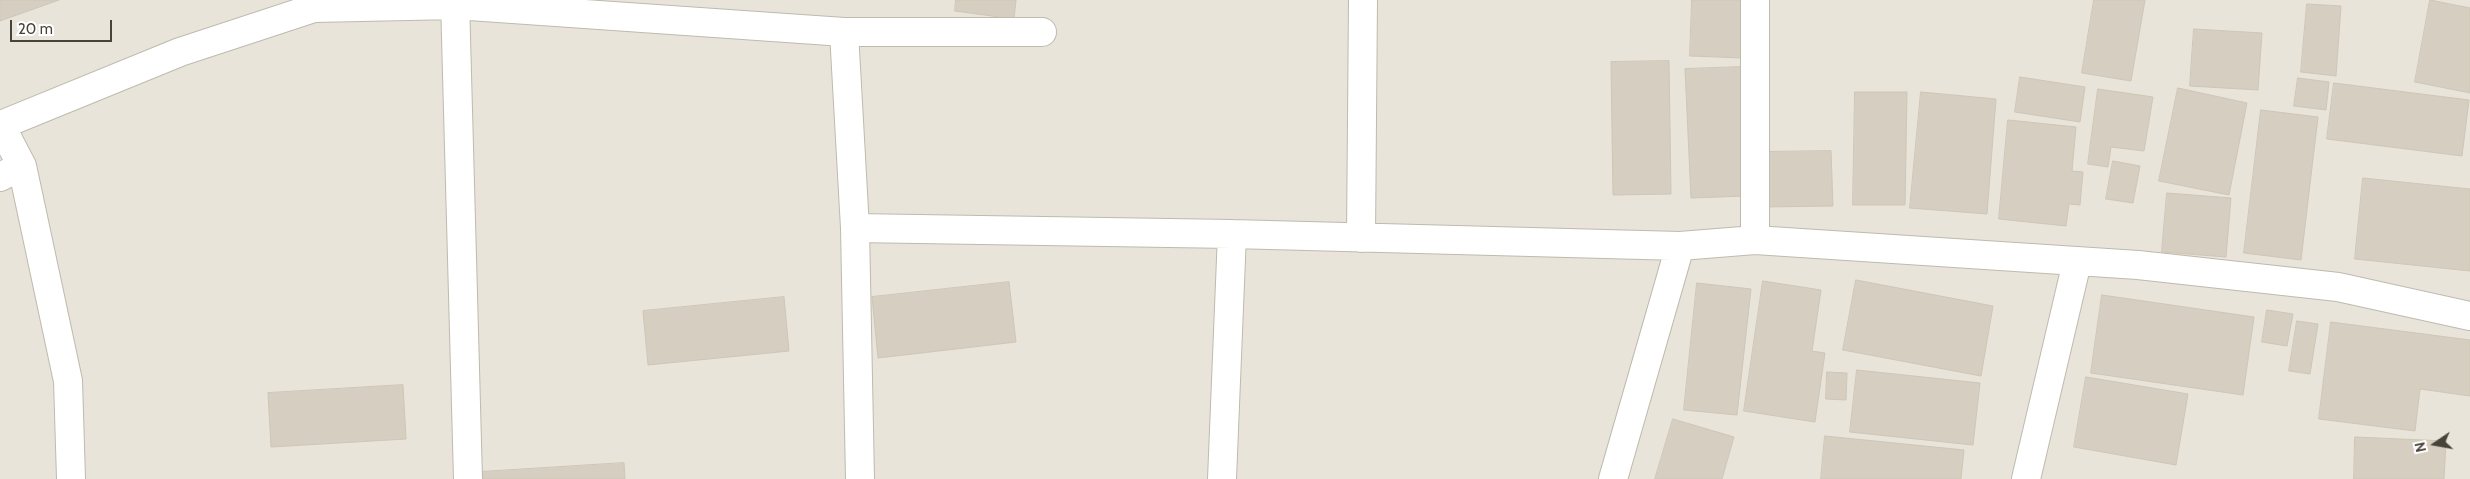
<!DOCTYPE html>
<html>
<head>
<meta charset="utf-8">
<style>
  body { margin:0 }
  #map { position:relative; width:2470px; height:479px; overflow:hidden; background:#f4f2eb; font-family:Cabin,sans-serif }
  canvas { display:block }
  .north { position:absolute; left:2410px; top:419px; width:50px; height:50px; -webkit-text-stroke:4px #fff; paint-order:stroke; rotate:258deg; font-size:14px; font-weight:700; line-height:20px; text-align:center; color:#484339 }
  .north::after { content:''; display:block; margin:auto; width:18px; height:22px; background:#484339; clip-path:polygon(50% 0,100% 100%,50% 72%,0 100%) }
  .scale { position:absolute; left:10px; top:20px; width:102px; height:22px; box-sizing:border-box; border:2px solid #484339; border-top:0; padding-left:6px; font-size:15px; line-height:18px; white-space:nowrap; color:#484339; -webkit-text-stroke:4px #fff; paint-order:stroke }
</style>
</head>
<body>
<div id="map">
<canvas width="2470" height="479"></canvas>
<div class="north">N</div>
<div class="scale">20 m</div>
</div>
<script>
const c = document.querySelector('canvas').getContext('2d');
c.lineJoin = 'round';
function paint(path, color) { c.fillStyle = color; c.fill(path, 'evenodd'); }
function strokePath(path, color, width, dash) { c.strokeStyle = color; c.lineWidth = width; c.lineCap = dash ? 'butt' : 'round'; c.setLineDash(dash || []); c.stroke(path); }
paint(new Path2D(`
  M0,0H2470V479H0Z`), '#e8e4da');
const building = new Path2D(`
  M0,0H59L0,21Z
  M956,0H1016L1014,19L955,11Z
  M1692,0H1744L1742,58L1690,56Z
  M2094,0H2145L2131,81L2082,73Z
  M2430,0L2470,8V93L2415,82Z
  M2307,4L2341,6L2336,76L2301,72Z
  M2194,29L2262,33L2258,90L2190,86Z
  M1669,61L1671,194L1613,195L1611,62Z
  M1741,67L1747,196L1691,198L1685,69Z
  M2020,77L2085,87L2080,122L2015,112Z
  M2298,78L2329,82L2326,110L2294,106Z
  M2334,83L2469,100L2462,156L2327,139Z
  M2178,88L2247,103L2229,195L2159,181Z
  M2098,89L2153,97L2144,151L2111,147L2108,167L2088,164Z
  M1855,92H1907L1905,205H1853Z
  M1921,92L1996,99L1987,214L1910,208Z
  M2261,110L2318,117L2301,260L2244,253Z
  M2008,120L2076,127L2072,171L2083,172L2080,205L2069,204L2066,226L1999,219Z
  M1831,151L1833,206L1762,207L1761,152Z
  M2113,161L2140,166L2133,203L2106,199Z
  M2363,178L2470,189V271L2355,259Z
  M2167,193L2231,198L2226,257L2162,252Z
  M1856,280L1993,306L1981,376L1843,350Z
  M1763,281L1821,290L1812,351L1825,353L1815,422L1744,411Z
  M1009,282L1016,342L878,358L872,297Z
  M1697,283L1751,289L1737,415L1684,410Z
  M2102,295L2254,317L2243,395L2091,373Z
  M784,297L789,351L648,365L643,311Z
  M2267,310L2293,314L2287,346L2262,342Z
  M2297,321L2318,324L2310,374L2289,371Z
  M2331,322L2470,340V396L2420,389L2415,431L2319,419Z
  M1857,370L1980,383L1973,445L1850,432Z
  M1827,372L1847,373L1846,400L1826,399Z
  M2086,377L2188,394L2176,465L2074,447Z
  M403,385L406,439L271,447L268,393Z
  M1673,419L1734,437L1722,479H1655Z
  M1825,436L1964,450L1961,479H1821Z
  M2355,437L2446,441L2444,479H2354Z
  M624,463L625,479H481L480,472Z`);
paint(building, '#d5cec1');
strokePath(building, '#cfc6b5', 1);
const minor = new Path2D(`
  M455,0L468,479
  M844,32L855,228L860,479
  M0,124L22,166L68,381L71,479
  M1,125L180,52L314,8L455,5L844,32H1042
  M0,177L22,166
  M855,228L1232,234L1680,246L1755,240L2138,265L2338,287L2470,316
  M1361,238L1363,0
  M1755,240V0
  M1222,479L1232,234
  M1613,479L1680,246
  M2026,479L2077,262`);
strokePath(minor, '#bfbaae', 30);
strokePath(minor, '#fff', 28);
</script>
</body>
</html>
